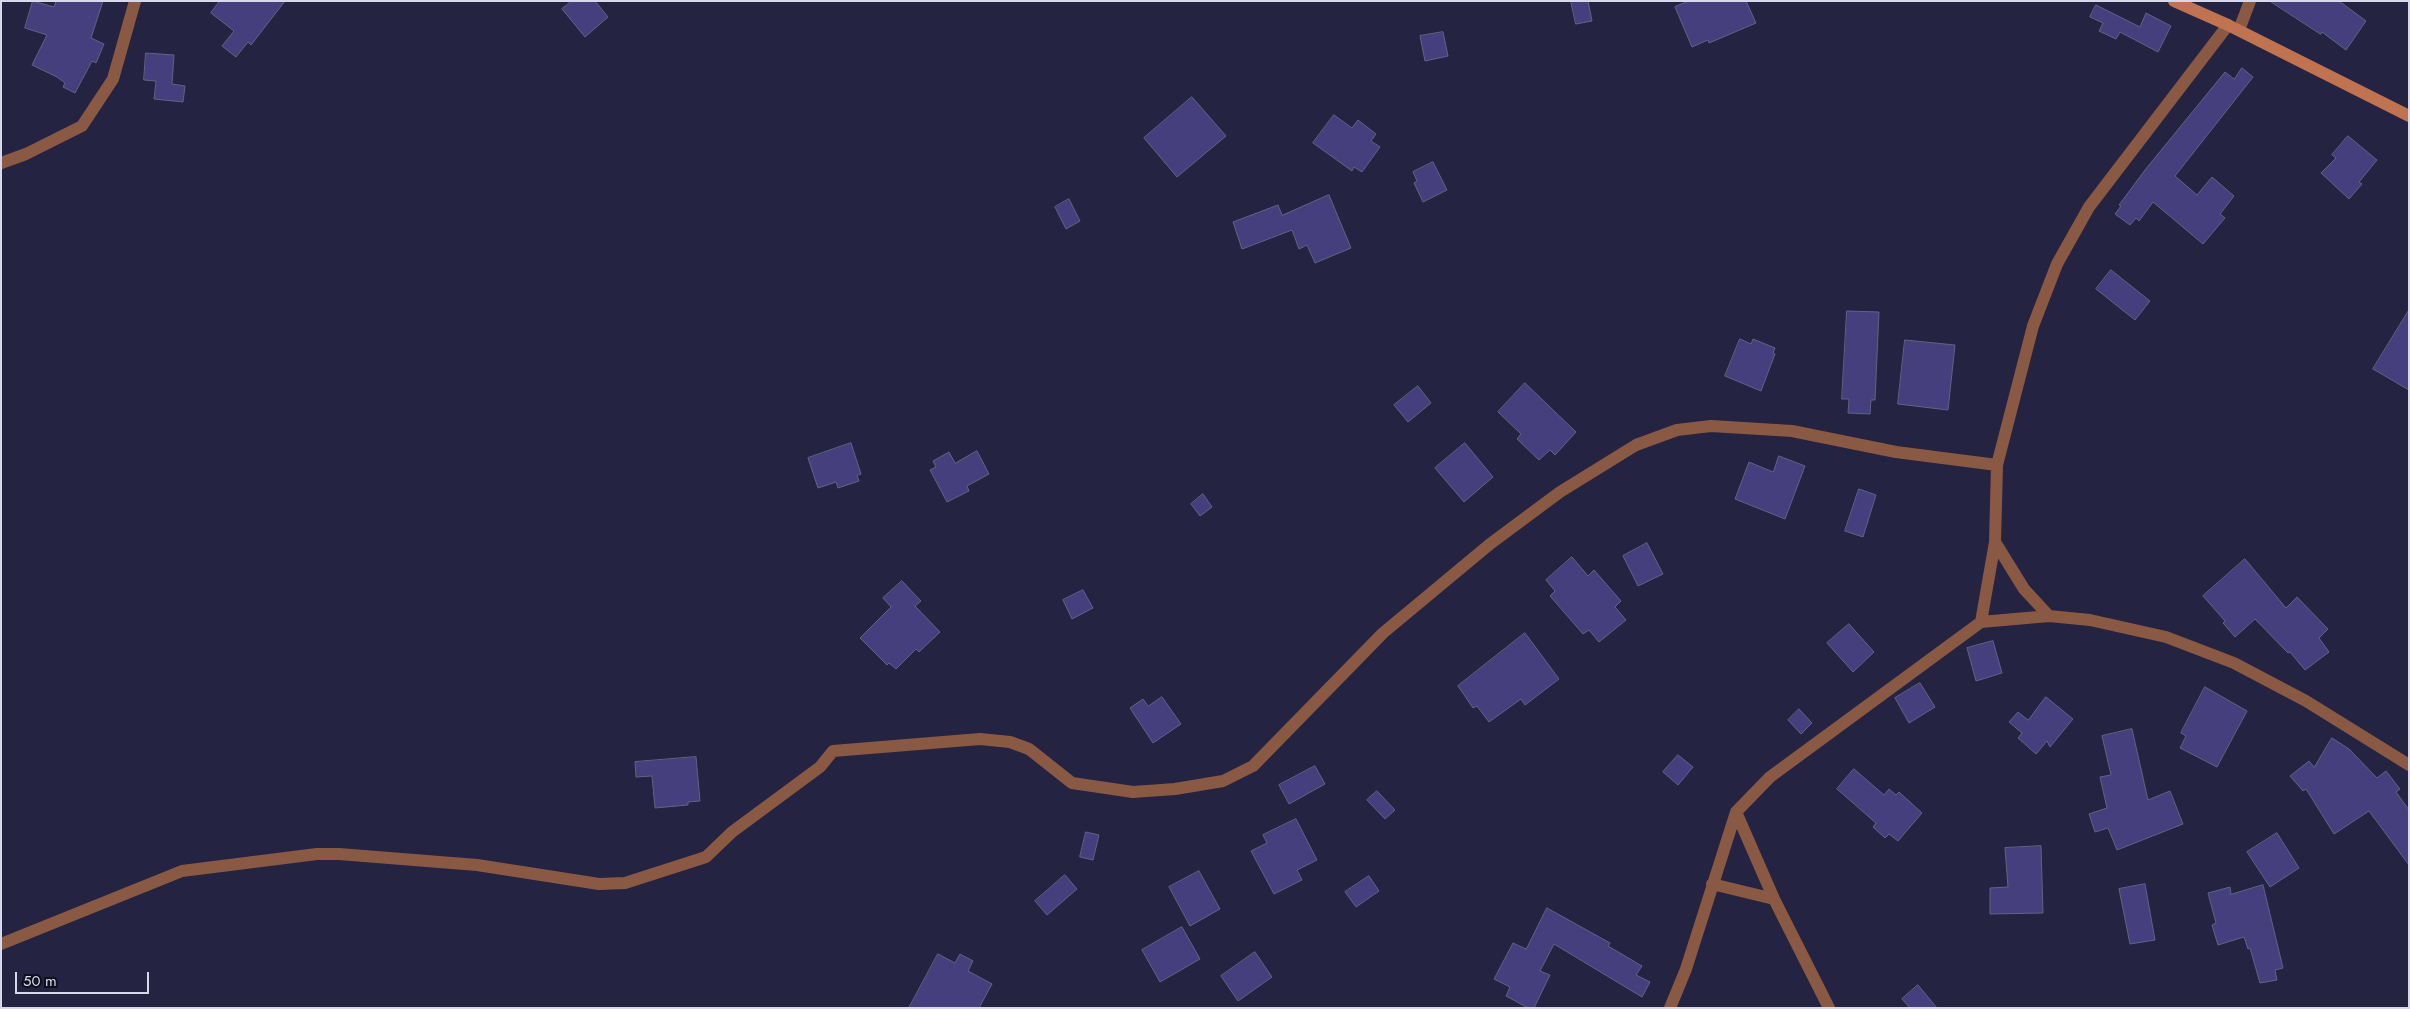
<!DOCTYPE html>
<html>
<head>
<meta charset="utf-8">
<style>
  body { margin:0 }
  #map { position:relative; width:2410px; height:1009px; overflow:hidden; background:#242341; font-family:Jost,sans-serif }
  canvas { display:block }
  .frame { position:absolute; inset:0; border:2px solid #d7d8ec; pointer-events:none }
  .scale { position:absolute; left:15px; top:972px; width:134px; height:22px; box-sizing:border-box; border:2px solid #d7d8ec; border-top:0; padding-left:6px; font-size:15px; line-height:18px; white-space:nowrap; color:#d7d8ec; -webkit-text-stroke:4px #0f0e1c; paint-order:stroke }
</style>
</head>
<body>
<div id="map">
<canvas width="2410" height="1009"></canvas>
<div class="frame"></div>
<div class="scale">50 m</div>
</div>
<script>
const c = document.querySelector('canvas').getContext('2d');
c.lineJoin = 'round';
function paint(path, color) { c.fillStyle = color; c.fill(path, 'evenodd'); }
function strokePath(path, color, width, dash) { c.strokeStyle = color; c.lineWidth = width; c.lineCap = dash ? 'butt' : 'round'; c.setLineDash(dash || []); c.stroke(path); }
const building = new Path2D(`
  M33,1L54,7L56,1H103L91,38L104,44L96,63L92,61L75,93L63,87L65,83L57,77L32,65L47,35L25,28Z
  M220,1H285L251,45L248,42L236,57L222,46L234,31L211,13Z
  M572,1H595L608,17L585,37L562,9Z
  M1571,1H1588L1592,21L1576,24Z
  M1689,1H1746L1756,23L1709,43L1708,40L1692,47L1675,7Z
  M2270,1H2339L2366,21L2346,50L2322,32L2321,34Z
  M2096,5L2140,27L2146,13L2171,26L2158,52L2120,32L2116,39L2099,31L2103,23L2090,17Z
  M1443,32L1448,56L1425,61L1420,36Z
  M146,53L174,55L172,84L185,86L183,102L154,99L156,81L144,80Z
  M2242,68L2253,77L2175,176L2197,195L2212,177L2234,196L2220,214L2225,218L2203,244L2153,202L2139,221L2136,218L2130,225L2115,214L2121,206L2119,205L2145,170L2225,72L2234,79Z
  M1192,97L1226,136L1177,177L1144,138Z
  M1334,115L1352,128L1358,120L1376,134L1371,141L1380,147L1362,172L1354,167L1352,171L1313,143Z
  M2348,136L2377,160L2359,182L2362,184L2349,199L2321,173L2336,158L2332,155Z
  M1433,162L1447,190L1423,202L1414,183L1417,181L1413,172Z
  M1329,195L1351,248L1315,263L1307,245L1299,249L1292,230L1242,249L1233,222L1278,205L1282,215Z
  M1069,199L1080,221L1066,229L1055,207Z
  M2111,270L2150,301L2135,320L2096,289Z
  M2409,310V390L2373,369Z
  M1847,311L1879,312L1875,400H1871L1870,414L1848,413L1849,399H1842Z
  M1740,339L1751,344L1753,339L1775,348L1773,353L1775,354L1761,391L1725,376Z
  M1905,340L1955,345L1948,410L1898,404Z
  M1525,383L1576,432L1555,455L1550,450L1539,460L1517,439L1521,434L1498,412Z
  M1418,386L1431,403L1408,422L1394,405Z
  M851,443L861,474L857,475L859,481L838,488L836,482L818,488L808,458Z
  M1465,443L1493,477L1464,502L1435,468Z
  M977,451L989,474L967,486L969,491L947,502L930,470L936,467L933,461L949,452L955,463Z
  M1779,456L1805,466L1785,519L1735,499L1749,462L1773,472Z
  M1859,489L1876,495L1863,537L1845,531Z
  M1203,494L1212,507L1200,516L1191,504Z
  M1647,543L1663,574L1638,586L1623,556Z
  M1572,557L1588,576L1594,570L1621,601L1615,607L1626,620L1599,642L1589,630L1583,634L1550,596L1555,591L1546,580Z
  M2245,559L2286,608L2297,597L2328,629L2319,638L2329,652L2305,670L2290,652L2288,653L2255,619L2235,637L2223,623L2225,621L2203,596Z
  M902,581L921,601L915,606L940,632L919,652L916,649L896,669L889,663L887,665L860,638L891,607L883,598Z
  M1083,590L1093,608L1072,619L1063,600Z
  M1849,624L1874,652L1853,672L1827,643Z
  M1525,633L1559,679L1525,705L1521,699L1489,722L1477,706L1473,708L1458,686Z
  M1993,641L2002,673L1976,681L1967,648Z
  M1920,683L1935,707L1909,723L1895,698Z
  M2205,687L2247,711L2217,767L2180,748L2186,736L2181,733Z
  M1162,697L1181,724L1153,743L1130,708L1143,699L1148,706Z
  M2046,697L2073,719L2050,747L2047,741L2036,754L2018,738L2022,733L2009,722L2018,712L2028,720Z
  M1799,709L1812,723L1801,734L1788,720Z
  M2132,729L2148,800L2170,791L2183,824L2117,850L2108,828L2095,832L2089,814L2107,808L2100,777L2111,775L2102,736Z
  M2332,738L2349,749L2377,778L2386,771L2400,789L2396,792L2409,810V865L2369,811L2334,834L2306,789L2303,791L2290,776L2309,761L2314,767Z
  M1678,755L1693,767L1678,785L1663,772Z
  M696,757L700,801L688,802V805L655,808L652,776L636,777L635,762Z
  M1315,766L1325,784L1289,804L1279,785Z
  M1854,769L1884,795L1889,789L1896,795L1899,792L1922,813L1898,841L1889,834L1885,838L1873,827L1876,823L1837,789Z
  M1377,791L1395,810L1385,819L1367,800Z
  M1296,819L1317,860L1297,870L1302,880L1274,894L1251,851L1267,843L1263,835Z
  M1086,832L1099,835L1093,860L1080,857Z
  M2277,833L2299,868L2270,887L2247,852Z
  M2041,846L2043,913L1990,914V888L2008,887L2005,848Z
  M1199,871L1220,909L1190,926L1169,887Z
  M1065,875L1077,889L1047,915L1035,901Z
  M1369,876L1379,891L1356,907L1345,892Z
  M2145,884L2155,940L2130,944L2119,889Z
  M2263,885L2283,968L2275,970L2277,980L2260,983L2250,948L2248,949L2244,937L2218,945L2212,925L2216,923L2208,893L2230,887L2231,894Z
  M1547,908L1610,943L1608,946L1642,966L1636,975L1650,982L1642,997L1554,944L1540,971L1550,975L1534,1008H1528L1506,996L1510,987L1494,979L1513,943L1526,949Z
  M1182,927L1200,959L1160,982L1142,950Z
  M1255,952L1272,977L1238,1001L1221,976Z
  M938,954L955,963L960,954L973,961L968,971L992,984L979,1008H909Z
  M1918,985L1937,1008H1910L1902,999Z`);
paint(building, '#45407d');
strokePath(building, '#626285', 1);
strokePath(new Path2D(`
  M2239,30L2250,1
  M1,163L26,154L82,126L113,79L135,1
  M1995,542L2024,589L2049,616
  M1981,622L1995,542L1997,465L2033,326L2057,264L2089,207L2228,25
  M1736,812L1774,899L1829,1008
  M1712,884L1774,899
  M1,944L182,871L317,854H339L477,865L599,884L625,883L706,857L732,832L820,767L833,751L980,739L1010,742L1029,749L1072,783L1133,792L1175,789L1223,781L1253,766L1383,633L1490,544L1560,492L1636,445L1677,430L1711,426L1792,431L1896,452L1997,465
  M1670,1008L1686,969L1736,812L1770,777L1981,622L2049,616L2090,620L2166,637L2234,663L2306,701L2409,765`), '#895944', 12);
strokePath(new Path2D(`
  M2174,1L2228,25L2409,116`), '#c07351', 12);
</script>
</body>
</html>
